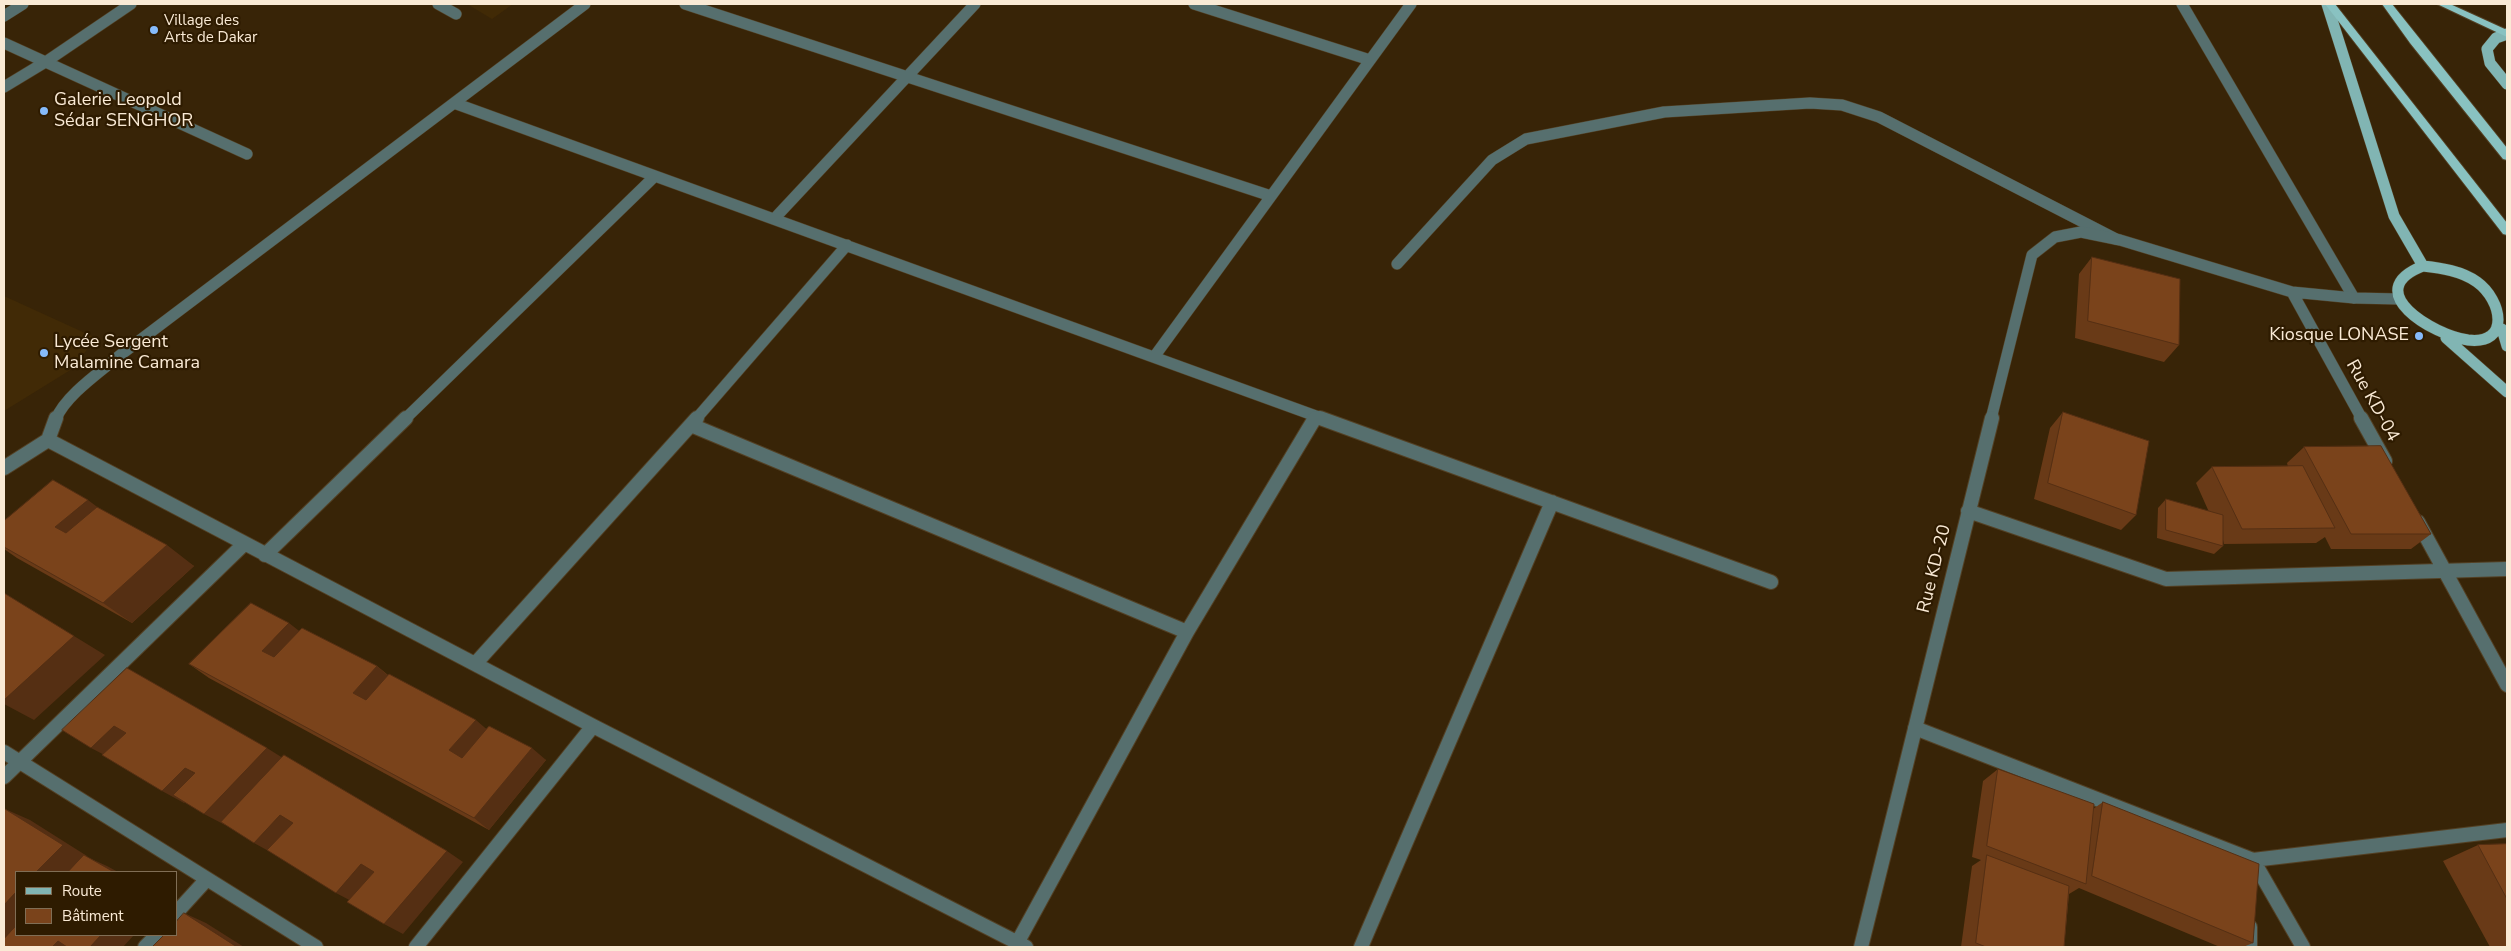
<!DOCTYPE html>
<html>
<head>
<meta charset="utf-8">
<style>
  body { margin:0 }
  #map { position:relative; width:2511px; height:951px; overflow:hidden; background:#382407; font-family:"Nunito Sans",sans-serif }
  canvas { display:block }
  .frame { position:absolute; inset:0; border:5px solid #faead5; pointer-events:none }
  .legend { position:absolute; left:15px; top:871px; width:162px; height:65px; box-sizing:border-box; background:#2e1b00; border:1px solid #806e55; margin:0; padding:6px 9px; list-style:none; font-size:15px; color:#faead5 }
  .legend li { display:flex; align-items:center; gap:10px; height:25px }
  .legend b { width:25px; border:1px solid #806e55 }
</style>
</head>
<body>
<div id="map">
<canvas width="2511" height="951"></canvas>
<div class="frame"></div>
<ul class="legend">
<li><b style="height:6px;background:#81b5b3"></b>Route</li>
<li><b style="height:14px;background:#7a431b"></b>Bâtiment</li>
</ul>
</div>
<script>
const c = document.querySelector('canvas').getContext('2d');
c.lineJoin = 'round';
function paint(path, color) { c.fillStyle = color; c.fill(path, 'evenodd'); }
function strokePath(path, color, width, dash) { c.strokeStyle = color; c.lineWidth = width; c.lineCap = dash ? 'butt' : 'round'; c.setLineDash(dash || []); c.stroke(path); }
function write(font, color, halo, rows, align = 'center') {
  c.font = font + ' "Nunito Sans",sans-serif'; c.lineWidth = 4.5; c.setLineDash([]); c.textBaseline = 'middle'; c.strokeStyle = halo; c.fillStyle = color; for (const [text, x, y, turn = 0] of rows) {
    c.save(); c.translate(x, y); c.rotate((+turn || 0) * Math.PI / 180); c.textAlign = isNaN(turn) ? turn : align; if (halo) c.strokeText(text, 0, 0); c.fillText(text, 0, 0); c.restore();
  }
}
paint(new Path2D(`
  M467,4H513L492,19Z
  M4,296L96,338L72,369L4,411Z`), '#412a06');
const service = new Path2D(`
  M438,4L456,14
  M2182,4L2354,298
  M4,16L23,4
  M4,43L247,154
  M4,87L47,61L131,4
  M1397,264L1492,160L1526,139L1664,112L1810,103L1842,105L1879,117L2116,239`);
const minorFar1 = new Path2D(`
  M685,4L1271,196
  M1194,4L1370,60
  M454,103L1324,419
  M774,219L975,4
  M2292,292L2362,419
  M1154,357L1411,4
  M56,419C65,396 100,372 119,356L585,4
  M405,419L655,176
  M696,419L847,245
  M1314,419L1316,416
  M1991,419L2032,255L2055,237L2081,232L2120,240L2292,292L2354,298L2399,299`);
const minor = new Path2D(`
  M1320,418L1771,582
  M2361,418L2385,461
  M691,425L1187,632
  M48,440L593,726L1026,947
  M4,468L48,440L56,418
  M1968,511L2166,579L2507,569
  M2418,522L2507,685
  M265,555L406,418
  M475,664L697,418
  M1915,728L2253,860L2507,830
  M4,752L316,947
  M4,777L244,544
  M2253,860L2303,947
  M176,913L207,879
  M2250,927V947
  M145,947L157,935
  M416,947L593,726
  M1015,947L1187,632L1315,418
  M1361,947L1552,502
  M1861,947L1992,418`);
const primary = new Path2D(`
  M2327,4L2394,216L2423,266
  M2507,34L2496,38L2487,49L2490,63L2507,84
  M2423,266C2441,268 2462,271 2477,282C2502,300 2511,345 2468,340C2433,335 2359,291 2423,266Z
  M2502,329L2507,346
  M2446,338L2507,392`);
const trunk = new Path2D(`
  M2325,4H2335L2507,223V235L2503,234Z
  M2382,4H2392L2507,148V160L2503,159L2410,43Z
  M2437,4H2450L2507,30V37Z`);
strokePath(service, '#534024', 12);
strokePath(minorFar1, '#534024', 12);
strokePath(minor, '#534024', 16);
strokePath(primary, '#534024', 12);
strokePath(trunk, '#534024', 2);
strokePath(service, '#566f6e', 11);
strokePath(minorFar1, '#566f6e', 11);
strokePath(minor, '#566f6e', 14);
strokePath(primary, '#81b5b3', 11);
paint(trunk, '#89c2c1');
paint(new Path2D(`
  M2092,257L2179,345L2164,362L2075,338L2079,274Z
  M2063,412L2136,515L2121,530L2034,499L2050,428Z
  M2304,447L2431,534L2411,549H2331L2325,537L2316,543L2224,544L2223,540V546L2214,554L2157,538L2158,508L2166,499L2209,512L2196,483L2212,467H2288L2287,463Z
  M100,509L194,566L132,623L17,558L4,549V521Z
  M299,631L377,666L388,675L486,729L546,760L489,830L209,678L189,664Z
  M1998,769L2093,809L2103,802L2253,943L2243,947H2220L2079,888L2069,894L2064,947H1961L1972,866L1981,860L1972,857L1983,781Z
  M2507,844V947H2490L2443,861L2478,845Z`), '#693a17');
paint(new Path2D(`
  M88,500L116,521L84,548L55,527Z
  M167,545L194,566L132,623L103,603Z
  M289,623L307,637L280,665L262,651Z
  M74,636L105,655L34,720L4,704V700Z
  M377,666L393,680L370,707L353,693Z
  M476,720L491,733L465,763L449,750Z
  M114,726L136,738L114,760L91,748Z
  M267,748L286,760L225,825L204,814Z
  M532,748L546,760L489,830L474,818Z
  M185,768L206,780L184,803L162,791Z
  M5,809L30,820L87,856V857L107,866L118,872H36Z
  M280,815L299,827L274,854L254,843Z
  M447,851L463,862L403,934L384,924Z
  M361,864L379,875L355,903L336,893Z
  M16,892V928L4,941V905Z
  M184,913L206,923L244,947H237Z
  M101,935H134L123,947H90Z
  M58,941L73,947H52Z`), '#552f13');
const building = new Path2D(`
  M2092,257L2180,279L2179,345L2088,321Z
  M2063,412L2149,441L2136,515L2048,483Z
  M2381,446L2431,534H2351L2304,447Z
  M2303,466L2335,528L2242,529L2212,467Z
  M53,480L88,500L55,527L66,533L97,507L167,545L103,603L4,547V521Z
  M2166,499L2223,515V546L2166,530Z
  M4,593L74,636L4,700Z
  M251,603L289,623L262,651L274,657L302,628L377,666L353,693L366,700L389,674L476,720L449,750L462,758L489,726L532,748L474,818L189,664Z
  M127,668L267,748L204,814L173,795L195,773L185,768L162,791L102,755L126,733L114,726L91,748L62,730Z
  M284,755L447,851L384,924L347,902L374,872L361,864L336,893L267,850L293,823L280,815L254,843L221,822Z
  M1998,769L2094,804L2086,884L1987,846Z
  M2103,802L2259,864L2253,943L2092,876Z
  M5,809L63,845L36,872H16V892L4,905V810Z
  M2507,844V899L2478,845Z
  M84,855L114,872H68Z
  M1987,855L2069,886L2064,947H1986L1976,943Z
  M184,913L237,947H152L164,935H176V922Z
  M16,926V935H101L90,947H67L58,941L52,947H4V939Z`);
paint(building, '#7a431b');
strokePath(building, '#552f13', 1);
for (const [x, y, r, color] of [
  [154,30,5,"#86bbfb"],
  [44,111,5,"#86bbfb"],
  [2419,336,5,"#86bbfb"],
  [44,353,5,"#86bbfb"]
]) { const dot = new Path2D(); dot.arc(x, y, r, 0, 2 * Math.PI); c.fillStyle = color; c.fill(dot); strokePath(dot, '#2e1b00', 2); }
write('15px', '#faead5', '#2e1b00', [
  ["Village des",164,21],
  ["Arts de Dakar",164,38]
], 'left');
write('18px', '#faead5', '#2e1b00', [
  ["Galerie Leopold",54,101],
  ["Sédar SENGHOR",54,122],
  ["Kiosque LONASE",2409,336,"right"],
  ["Lycée Sergent",54,343],
  ["Malamine Camara",54,364]
], 'left');
write('18px', '#faead5', '#2e1b00', [
  ["Rue KD-04",2372,401,61],
  ["Rue KD-20",1935,569,-76]
]);
</script>
</body>
</html>
